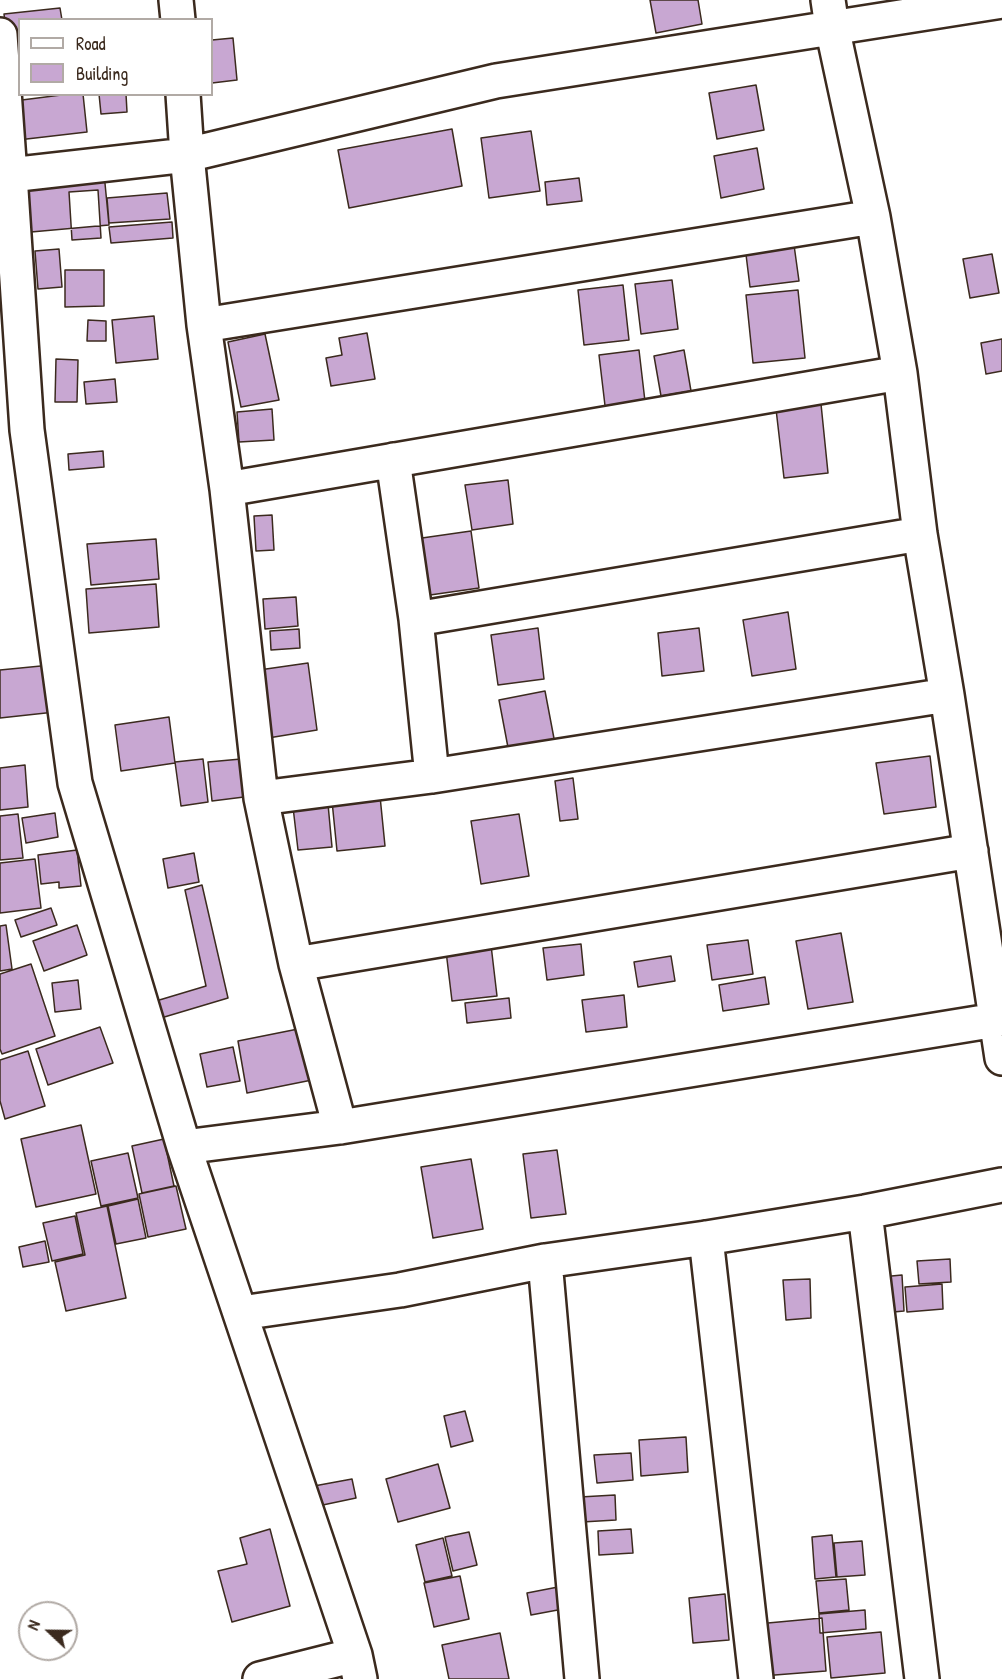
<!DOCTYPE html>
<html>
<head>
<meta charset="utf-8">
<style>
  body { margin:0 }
  #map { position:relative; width:1002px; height:1679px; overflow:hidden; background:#fff; font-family:"Patrick Hand",sans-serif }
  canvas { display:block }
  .legend { position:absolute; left:18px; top:18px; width:195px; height:78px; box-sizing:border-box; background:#fff; border:2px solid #b1aaa5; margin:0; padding:8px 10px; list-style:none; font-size:18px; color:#3b2a1e }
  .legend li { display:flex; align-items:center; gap:12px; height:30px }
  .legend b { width:30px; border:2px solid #b1aaa5 }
  .north { position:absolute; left:18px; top:1601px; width:60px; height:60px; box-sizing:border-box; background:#fff; border:2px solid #b1aaa5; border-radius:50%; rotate:292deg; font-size:16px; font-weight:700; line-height:24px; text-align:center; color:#3b2a1e }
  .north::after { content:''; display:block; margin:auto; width:21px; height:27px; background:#3b2a1e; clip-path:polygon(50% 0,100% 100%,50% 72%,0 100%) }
</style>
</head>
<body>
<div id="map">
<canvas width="1002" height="1679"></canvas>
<ul class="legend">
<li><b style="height:8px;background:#fff"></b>Road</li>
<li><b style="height:16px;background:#c8a7d2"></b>Building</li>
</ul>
<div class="north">N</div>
</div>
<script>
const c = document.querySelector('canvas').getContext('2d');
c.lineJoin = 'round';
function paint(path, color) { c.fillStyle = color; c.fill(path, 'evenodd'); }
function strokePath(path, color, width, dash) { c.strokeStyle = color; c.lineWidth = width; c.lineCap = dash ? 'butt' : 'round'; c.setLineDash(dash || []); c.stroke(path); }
const building = new Path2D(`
  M650,0H698L702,24L656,33Z
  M60,8L62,20H20V38L7,39L4,14Z
  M233,38L237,80L212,83V40Z
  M756,85L764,130L717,139L709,93Z
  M69,94H83L87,132L18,140L14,101Z
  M99,94H126L127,112L101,114Z
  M452,129L462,186L349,208L338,150Z
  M531,131L540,191L489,198L481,138Z
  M757,148L764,189L721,198L714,156Z
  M104,173L109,225L31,232L27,180Z
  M579,178L582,201L547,205L545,182Z
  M98,190L101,238L72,240L69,192Z
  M167,193L170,219L109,223L107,198Z
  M790,216L799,281L750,287L742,222Z
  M172,222L173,238L111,243L109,227Z
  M59,249L62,287L38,289L35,251Z
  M992,254L999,293L970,298L963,259Z
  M65,270H104V306L65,307Z
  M672,280L678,329L641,334L635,284Z
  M623,285L629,340L584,345L578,290Z
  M798,290L805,358L753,363L746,295Z
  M154,316L158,359L116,363L112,320Z
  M88,320L106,321V341H87Z
  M367,333L375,379L331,386L326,358L342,355L339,338Z
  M265,334L279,400L241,407L228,342Z
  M1002,339V371L986,374L981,343Z
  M639,350L646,410L606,414L599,355Z
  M684,350L691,391L661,396L654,356Z
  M56,359L78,360L77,402H55Z
  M115,379L117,402L86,404L84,382Z
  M821,404L828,473L784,478L776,409Z
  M272,409L274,440L239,442L237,412Z
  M103,451L104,467L69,470L68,454Z
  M508,480L513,524L472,530L465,485Z
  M272,515L274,550L256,551L254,516Z
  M471,531L479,588L430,595L422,538Z
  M156,539L159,579L91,585L87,544Z
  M156,584L159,627L89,633L86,589Z
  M296,597L298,626L265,629L263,599Z
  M788,612L796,669L752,676L743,620Z
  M538,628L544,679L498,685L491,635Z
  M699,628L704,671L662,676L658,633Z
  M299,629L300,648L271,650L270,631Z
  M308,663L317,730L262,739L252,671Z
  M51,665L55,712L0,718V670Z
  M545,691L556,749L510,758L499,700Z
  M169,717L175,763L121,771L115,725Z
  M930,756L936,807L884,814L876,763Z
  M203,759L208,802L181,806L175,762Z
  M241,759L244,797L212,801L208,762Z
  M25,765L28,807L0,810V768Z
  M573,778L578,819L560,821L555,781Z
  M380,796L385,846L337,851L332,801Z
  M328,804L332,847L298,850L293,807Z
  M55,813L58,837L26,843L22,818Z
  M18,814L23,858L0,860V816Z
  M519,814L529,876L481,884L471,821Z
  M77,850L81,886L59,888V882L41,884L38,855Z
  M194,853L199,882L168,888L163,859Z
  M35,859L41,908L0,913V863Z
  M202,885L228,998L161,1018L156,1001L206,986L185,890Z
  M51,908L57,925L21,937L15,920Z
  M6,925L12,969L0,971V926Z
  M77,925L87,955L44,971L33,941Z
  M841,933L853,1002L808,1009L796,941Z
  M748,940L753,974L712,980L707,945Z
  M581,944L584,975L547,980L543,948Z
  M491,945L497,996L452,1001L446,951Z
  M671,956L675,981L638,987L634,962Z
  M31,964L55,1036L2,1054L0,1049V974Z
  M765,977L769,1004L723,1011L719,985Z
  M78,980L81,1009L55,1012L52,983Z
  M624,995L627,1027L586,1032L582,1000Z
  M509,998L511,1018L467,1023L465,1003Z
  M100,1027L113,1063L48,1085L36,1049Z
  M303,1028L312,1080L247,1093L238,1041Z
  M233,1047L240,1081L207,1087L200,1054Z
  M28,1051L45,1106L5,1119L0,1101V1060Z
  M81,1125L96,1194L36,1207L21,1139Z
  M164,1139L174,1186L142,1193L132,1146Z
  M557,1150L566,1214L531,1218L523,1154Z
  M128,1153L138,1198L101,1206L91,1161Z
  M471,1159L483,1229L433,1238L421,1167Z
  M176,1186L186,1229L148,1237L139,1194Z
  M138,1199L146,1238L116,1244L108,1206Z
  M107,1206L126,1298L66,1311L55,1262L85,1255L76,1213Z
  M75,1216L83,1254L52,1261L43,1223Z
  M45,1241L49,1262L23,1267L19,1247Z
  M950,1259L951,1282L919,1284L917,1261Z
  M902,1275L904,1311L883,1313L881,1277Z
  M810,1279L811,1318L786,1320L783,1280Z
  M942,1284L943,1309L907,1312L905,1287Z
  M465,1411L473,1441L451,1447L444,1416Z
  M686,1437L688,1472L641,1476L639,1440Z
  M631,1453L633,1480L597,1483L594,1455Z
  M438,1464L450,1508L398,1522L386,1479Z
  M352,1479L356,1498L318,1506L314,1486Z
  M615,1495L616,1520L582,1522L580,1497Z
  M270,1529L290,1606L232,1622L218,1571L247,1564L240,1538Z
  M631,1529L633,1553L599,1555L598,1531Z
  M469,1532L477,1565L453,1571L445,1537Z
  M832,1535L836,1577L815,1579L812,1537Z
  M443,1538L452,1576L425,1582L416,1545Z
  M862,1541L865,1575L837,1577L834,1543Z
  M460,1576L469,1619L434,1627L424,1583Z
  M846,1579L849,1610L819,1613L816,1581Z
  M558,1587L563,1609L531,1615L527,1593Z
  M725,1594L729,1640L693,1643L689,1598Z
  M865,1610L866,1629L820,1633L819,1614Z
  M822,1618L826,1671L762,1676L757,1624Z
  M881,1632L885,1673L831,1678L827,1637Z
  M500,1633L509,1679H449L442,1645Z`);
paint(building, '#c8a7d2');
strokePath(building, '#3b2a1e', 1.5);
const street = new Path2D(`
  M176,0L178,20
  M828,0L832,27L873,217L900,373L920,534L947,695L1002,1058
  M0,35L10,175L187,155L496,81L1002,1
  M183,94L187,155L204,325L227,489L261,798L296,964L340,1127
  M10,175L27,430L75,783L184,1147L355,1655L360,1679
  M204,325L873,217
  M393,460L416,619L432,776
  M227,489L900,373
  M416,619L920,534
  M261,798L432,776L947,695
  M296,964L971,851
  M184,1147L340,1127L1002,1019
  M865,1212L922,1679
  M706,1238L756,1679
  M545,1261L582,1679
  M241,1313L400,1290L545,1261L706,1238L865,1212L1002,1185
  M260,1679L355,1655`);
strokePath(street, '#3b2a1e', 38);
strokePath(street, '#fff', 33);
</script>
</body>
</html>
